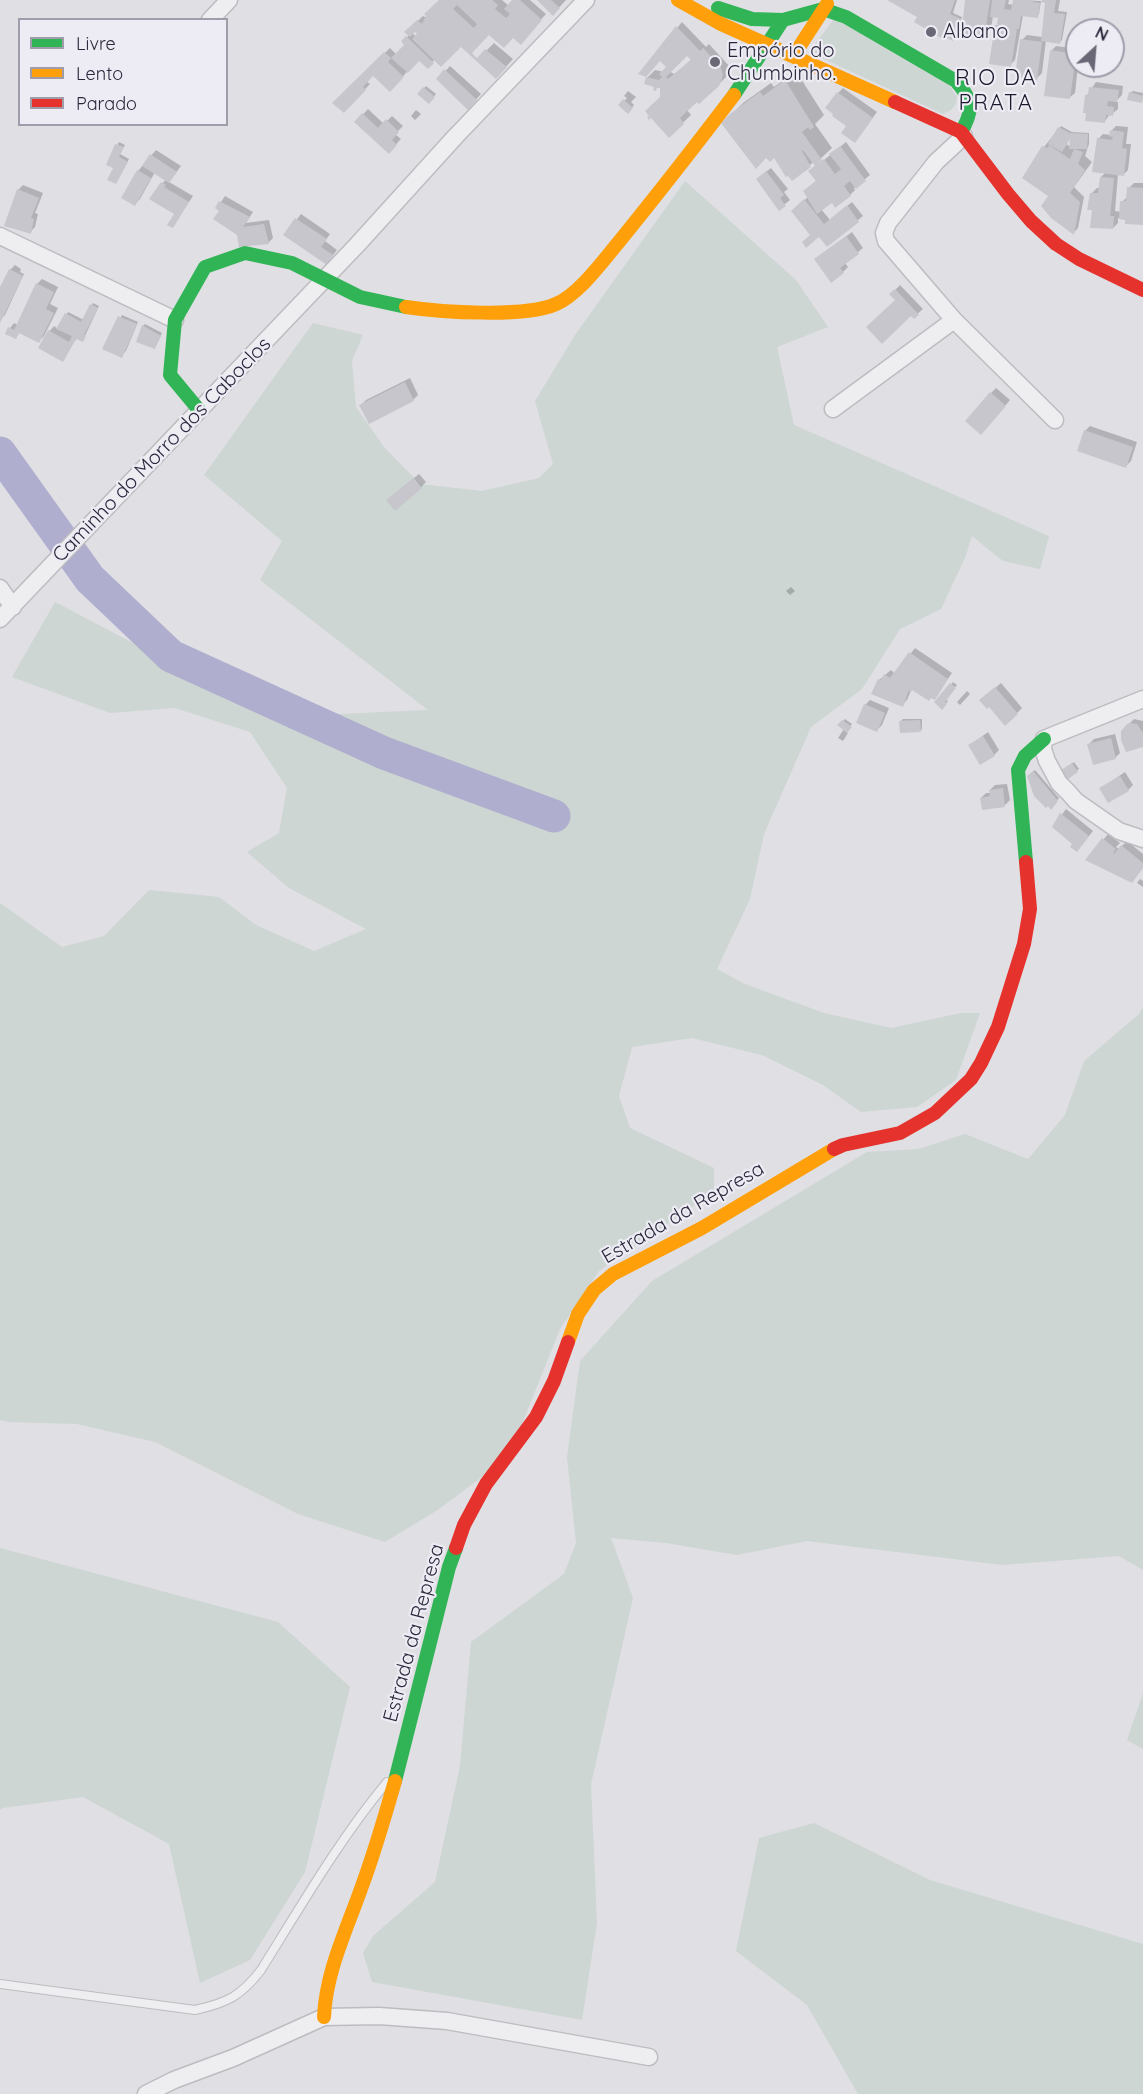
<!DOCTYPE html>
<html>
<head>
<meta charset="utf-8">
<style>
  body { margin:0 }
  #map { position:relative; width:1143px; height:2094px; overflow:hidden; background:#dfdfe4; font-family:Quicksand,sans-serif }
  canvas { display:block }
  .legend { position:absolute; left:18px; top:18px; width:210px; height:108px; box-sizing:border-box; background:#edecf4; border:2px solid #9f9daa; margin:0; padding:8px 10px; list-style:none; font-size:18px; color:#2b273b }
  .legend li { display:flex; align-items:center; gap:12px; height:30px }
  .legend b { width:30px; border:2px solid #9f9daa }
  .north { position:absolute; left:1065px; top:18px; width:60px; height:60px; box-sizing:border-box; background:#edecf4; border:2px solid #9f9daa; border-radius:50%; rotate:26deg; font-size:16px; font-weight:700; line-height:24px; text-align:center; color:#2b273b }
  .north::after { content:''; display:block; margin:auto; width:21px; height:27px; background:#6a6776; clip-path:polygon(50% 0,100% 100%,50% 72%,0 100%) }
</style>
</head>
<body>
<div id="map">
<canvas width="1143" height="2094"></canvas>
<ul class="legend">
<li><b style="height:8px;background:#30b455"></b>Livre</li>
<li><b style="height:8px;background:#ff9f0a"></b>Lento</li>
<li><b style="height:8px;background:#e5322d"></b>Parado</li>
</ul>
<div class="north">N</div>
</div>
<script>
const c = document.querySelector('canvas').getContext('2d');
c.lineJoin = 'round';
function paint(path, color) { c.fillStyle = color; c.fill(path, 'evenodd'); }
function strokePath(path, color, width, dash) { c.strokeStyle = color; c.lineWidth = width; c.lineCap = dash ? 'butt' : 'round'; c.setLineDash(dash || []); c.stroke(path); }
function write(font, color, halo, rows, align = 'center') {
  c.font = font + ' Quicksand,sans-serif'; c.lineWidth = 4.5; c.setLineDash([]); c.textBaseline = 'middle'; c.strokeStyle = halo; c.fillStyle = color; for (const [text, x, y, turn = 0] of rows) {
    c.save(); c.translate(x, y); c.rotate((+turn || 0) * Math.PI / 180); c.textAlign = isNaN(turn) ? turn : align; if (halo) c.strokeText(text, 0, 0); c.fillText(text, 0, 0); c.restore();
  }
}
paint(new Path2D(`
  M834,19L942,75L957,97C956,107 952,110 943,114L809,52Z
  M685,181L796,280L828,327L777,347L794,425L1049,536L1040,569L1003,561L972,536L965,558L941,609L900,629L862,689L811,727L764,834L750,899L717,969L745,984L824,1013L891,1028L961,1013H980L956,1080L917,1107L861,1112L823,1085L762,1055L692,1038L632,1047L619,1096L630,1128L714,1168V1192L599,1271L560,1329L514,1444L486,1474L439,1509L385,1542L298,1514L155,1442L77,1424L8,1422L0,1420V903L62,947L104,936L149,890L219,897L256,925L314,951L366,929L289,888L247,852L279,833L287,788L250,732L175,708L110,713L12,677L55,602L274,717L428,710L260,580L282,541L204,475L313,323L363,335L352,361L356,407L384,447L420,484L482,491L539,478L553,464L535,401L575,335Z
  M1143,1007V1570L1119,1556L1002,1565L807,1541L737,1555L666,1543L611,1538L633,1598L591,1784L597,1923L582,2020L372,1982L363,1953L373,1936L435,1882L460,1766L471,1642L564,1574L576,1543L567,1457L580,1361L652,1281L867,1152L918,1149L965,1134L1028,1159L1065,1115L1084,1061L1139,1014Z
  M0,1548L278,1622L350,1687L305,1872L250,1960L200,1983L169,1844L83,1797L3,1808L0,1810Z
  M1143,1693V1749L1127,1740Z
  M814,1823L930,1880L1143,1944V2094H858L807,2005L736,1951L759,1838Z`), '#cdd6d2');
paint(new Path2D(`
  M440,0H502L509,6L514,0H530L546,14L537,24L514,36L489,33L461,45L435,59L428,67L419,59L390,90L373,74L366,81L370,84L344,111L334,103L390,48L397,55L406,45L403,41L409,35L406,32L423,16L427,18ZM415,30L419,33L416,37L412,33Z
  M539,0H566L553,14Z
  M890,0H957L953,13L962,17L955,37L953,39Z
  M967,0H1009L1008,4L1014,5V0L1041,1L1039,14L1037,16L1023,15L1015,60L1010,65L997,25L1000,17L993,16L991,29L983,37Z
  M1043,0H1060L1058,11L1067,12L1062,40L1060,42L1046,40L1042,73L1037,78L1022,40L1027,35L1042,37L1047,2Z
  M682,22L706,47L709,44L730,67L727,76L718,85L687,110L691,115L669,136L662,97V87L659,86L655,90L656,86L647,78L655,70L664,72L668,67L660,59L640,73ZM687,54L692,59L675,74L672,73L670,71Z
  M494,43L513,59L504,69L477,60Z
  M1056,46L1077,49L1078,66L1075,93L1069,98L1051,51Z
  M450,66L481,94L468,108L438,79Z
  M796,71L824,115L815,124L832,148L816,163L818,165L846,142L870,175L854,188L855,190L850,195L836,206L832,201L821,209L830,220L852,202L863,216L827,245L819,235H812L793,211L808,197L804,191L817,180L816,166L814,161L810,165L775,156L723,123L743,103L771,83L774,87Z
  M1096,82L1123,86L1122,95L1115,102H1118V109L1112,114H1110L1105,121L1087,95Z
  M426,86L436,94L429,102L419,94Z
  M843,88L877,112L859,136L848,126L838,93Z
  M628,91L636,97L631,102L634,105L628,112L620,105L627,98L624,96Z
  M1133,91L1143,93L1142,102L1130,93Z
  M368,109L384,124L392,116L403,126L395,134L401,139L389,152L356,122Z
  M416,110L421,114L415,120L411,116Z
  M1061,126L1072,132L1089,133V144L1085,156L1092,162L1074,187L1084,197L1078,228L1073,233L1050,196L1044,147ZM1071,136V147L1066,144Z
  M1116,126L1128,127L1126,144H1131L1128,170L1123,175L1118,174L1115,211L1121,212L1122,202L1127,197L1129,188L1134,183H1143V223L1118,218V223L1113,228L1092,193L1097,188H1100L1101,177L1106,172L1098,139L1103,134L1111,135V131Z
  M119,142L125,145L120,154L129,159L116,183L115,167L108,164Z
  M156,150L181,166L169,182L193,196L173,226L176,214L151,199L166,179L155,172L140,199L135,204L138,171Z
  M771,168L788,189L784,192L790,200L780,208L763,174Z
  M23,185L43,193L35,213L38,214L35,227L30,232L18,190Z
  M225,196L253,212L246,223L269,220L273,238L268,243L239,234L221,210L217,208Z
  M301,214L330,234L325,241L337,250L327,263L285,235Z
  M852,232L863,248L845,263L848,267L843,272L816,259Z
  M15,265L21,269L20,272L24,274L5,315L0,320V289L10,270Z
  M42,279L58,287L50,304L58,308L44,336L39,341L20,332L16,337L10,328L14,323L18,325L37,284Z
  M900,285L923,309L914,317L891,294Z
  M93,303L99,306L84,338H77L62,360L48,333L54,326L58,329L68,312L84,320Z
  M122,315L138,322L126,351L121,356L114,330Z
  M145,324L162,333L155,347L143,326Z
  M410,378L418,395L413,400L361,405L366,400Z
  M996,388L1010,400L986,428L991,393Z
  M1090,426L1137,442L1131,461L1126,466L1085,431Z
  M419,474L426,482L421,487L393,495Z
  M791,587L795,591L790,595L786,591Z
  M915,648L952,673L934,698L912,688L907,700L902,705L879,680L891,670L895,674Z
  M953,682L957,685L945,699L948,701L942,708L936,702Z
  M1001,683L1022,708L1017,713L986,696Z
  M967,691L970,694L960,705L957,702Z
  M870,700L889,708L882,725L877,730L865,705Z
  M845,719L852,724L846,732L848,733L843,741L838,738L844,729L839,725Z
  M903,719H922V729L920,731L901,721Z
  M1134,719L1143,721V745L1129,724Z
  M988,732L999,750L994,755L970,745Z
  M1115,734L1120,753L1115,758L1089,744L1094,739Z
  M1074,762L1079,769L1068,777L1065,768Z
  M1035,770L1059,798L1051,808L1028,776Z
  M1125,772L1133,785L1128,790L1101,788Z
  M1007,784L1010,800L1005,805L981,798L986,793H991L990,790L995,785Z
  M1066,809L1093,831L1082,845L1074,843L1054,826Z
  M1108,834L1120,843L1116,847L1119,849L1127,841L1143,854V868L1087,860Z
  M1140,879L1143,881V887L1137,883Z`), '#0003');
strokePath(new Path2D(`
  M0,453L90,579L171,656L384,753L554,816`), '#b0aece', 33);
paint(new Path2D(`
  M439,0H492L498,5L495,9L506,18L510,14L504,9L512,0H520L542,20L521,45L513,38L504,48L489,35L472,53L477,58L485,49L507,67L496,79L461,47L441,67L412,39L417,33L415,32L410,37L404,32L417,20L422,24L426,16L424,14ZM457,5L477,24L474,28L453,9Z
  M537,0H551L560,8L553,16Z
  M887,0H955L950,14L961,19L953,41L942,36L941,38L914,22L917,17Z
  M965,0H990L984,39L961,36Z
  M992,0H1006L1004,9L1011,10L1013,0H1033V2L1040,3L1038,18L1021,16L1019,29H1017L1011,67L989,64L995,25H997L998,18L990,17Z
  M1042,0H1056L1054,13L1065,14L1060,44L1041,41L1045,3L1041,2Z
  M676,26L700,51L703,48L720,66L723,75L719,86L699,104L697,102L680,118L684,124L669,138L651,118L649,120L647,117L649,116L645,111L660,97V88L657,87L656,91L653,90L654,87L644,84L646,77L659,80L662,77L659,74L666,67L660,61L646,77L638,74ZM687,56L691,60L668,79L666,77Z
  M406,36L434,63L428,69L419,61L408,73L391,58L404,45L401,41Z
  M1020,39L1042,42L1037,80L1015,77Z
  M1050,50L1076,54L1070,99L1044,96Z
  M384,52L391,58L388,62L404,77L390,92L373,76L363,87L366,90L344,113L332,103Z
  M444,69L477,100L468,110L436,79Z
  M785,80L814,127L810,130L808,127L802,132L822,160L815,166L803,150L802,151L811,167L792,181L788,176L786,177L774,158L770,162L766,158L756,169L721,123L730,114L760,92L763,96Z
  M423,87L435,97L429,104L417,94Z
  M1089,87L1119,90L1117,102L1108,101L1107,106L1114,107L1113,116L1106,115L1105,123L1085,121L1086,113H1083L1085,95H1088Z
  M837,92L873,118L855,143L841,133L846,126L832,116L833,114L825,108Z
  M1129,92L1143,96L1142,103L1127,100Z
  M623,99L633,108L628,114L618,105Z
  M362,113L378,128L386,119L399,132L392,140L397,145L389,154L354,122Z
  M1058,127L1070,133L1088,134L1087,149H1074L1083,152L1078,164L1085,170L1070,193L1080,202L1074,235L1051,218L1041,206L1048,196L1022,178L1042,146L1048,148L1049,145L1070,159L1074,149H1069L1070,139L1062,152L1048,144Z
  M1110,130L1124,132L1122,148L1127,149L1124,176L1092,172L1097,138L1112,140L1113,137L1109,136Z
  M115,144L124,147L119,157L128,162L116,184L107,180L113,168L106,165Z
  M840,146L866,181L856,189L850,181L844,186L851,196L835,208L832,203L817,214L803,191L816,181L808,171L824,159L835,174L841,169L829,154Z
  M150,154L177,172L169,183L142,166Z
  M137,170L151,178L135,206L121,198Z
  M766,171L784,195L780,198L786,206L779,211L756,179Z
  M1100,177L1114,178L1110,216H1114L1113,229L1090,228L1092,210H1087L1090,193H1098Z
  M161,182L166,185L164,187L189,202L173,228L167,225L174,214L149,199Z
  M1127,187L1143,188V225L1125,224V220L1119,219L1120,201H1126Z
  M17,189L39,198L31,218L34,219L31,234L4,226Z
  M804,199L824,224L847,205L859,222L827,247L819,237L806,248L802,242L810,235L791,211Z
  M219,201L250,217L243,227L264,224L269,244L239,247L237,235L213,219L219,211L215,208Z
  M295,218L327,239L321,247L333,255L327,265L283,235Z
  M846,236L859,254L840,268L844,273L831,283L814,259Z
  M9,269L23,276L0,323V287Z
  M36,283L54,292L46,309L54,313L39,343L19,333L16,339L5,334L8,327L14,330Z
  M895,289L919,315L914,319L911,316L882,344L866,327L895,300L889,294Z
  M90,304L98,308L84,335L86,336L83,342L76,339L63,362L38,348L48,330L69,342L72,336L56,329L65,313L81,322Z
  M118,316L137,324L122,358L102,349Z
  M142,325L161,336L155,349L136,342Z
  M405,382L414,401L369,424L359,405Z
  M990,392L1006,406L981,435L965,421Z
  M1084,430L1133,447L1126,468L1077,451Z
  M414,478L422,488L395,511L386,500Z
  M909,652L948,679L935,700L931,698L929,701L912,690L911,692L909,690L903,707L871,694L878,679L881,680L884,674L890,678Z
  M950,683L956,688L945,702L947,704L942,710L934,702Z
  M995,687L1018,714L1005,726L989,707L987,709L979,700Z
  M864,704L885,713L877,732L856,723Z
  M842,720L852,727L847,733L837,725Z
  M920,720L921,732L900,733L899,721Z
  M1128,723L1137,724L1143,733V747L1126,752L1121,740V731Z
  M983,736L995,756L980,765L968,745Z
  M1111,738L1116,759L1093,765L1087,744Z
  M1072,763L1078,772L1068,779L1061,770Z
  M1033,771L1058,801L1051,810L1048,806L1046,808L1034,796L1027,776Z
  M1120,776L1129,791L1108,803L1099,788Z
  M1003,788L1005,807L982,810L980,798L990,796L989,790Z
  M1060,813L1089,836L1077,852L1070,847L1072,844L1052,827Z
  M1102,838L1116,849L1113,853L1114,854L1121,845L1143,863V868L1132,883L1085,860Z`), '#c7c6cc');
const lane = new Path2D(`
  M0,1984L195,2010C227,2003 241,1996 261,1970C301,1906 339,1840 387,1782`);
const street = new Path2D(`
  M210,20L229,0
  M964,136L936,162L888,223L884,233L886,241L954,320L1055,420
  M0,236L175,320
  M833,409L954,320
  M0,588L13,607
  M0,619L357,245L455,137L586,0
  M1143,699L1044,739L1043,749L1047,761L1059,783L1068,792L1076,801L1119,831L1143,839
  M146,2094L174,2080L233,2058L324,2017L379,2016L447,2021L649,2057`);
strokePath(lane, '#bcbcc1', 10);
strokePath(street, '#bcbcc1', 19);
strokePath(lane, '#eeeef0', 8);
strokePath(street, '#eeeef0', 16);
strokePath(new Path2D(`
  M718,8L752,19L783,20L823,9
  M823,9L846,17L956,81C973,100 974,110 961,132
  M734,95L783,20
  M199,410L170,375L175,320L205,267L245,253L292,263L360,297L406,307
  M1026,862L1018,770L1025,756L1044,739
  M395,1781L449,1567L456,1548`), '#30b455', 14);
strokePath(new Path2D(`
  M678,0L719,23L895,102
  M794,55L827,4
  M406,307C440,312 525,318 556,304C579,294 602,262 618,243C657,195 696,145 734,95
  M568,1342L578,1314L594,1290L613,1274L702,1228L834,1149
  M324,2017C326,1971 347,1929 362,1886C375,1851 385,1816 395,1781`), '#ff9f0a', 14);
strokePath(new Path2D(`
  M895,102L961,132L1008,194L1031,221L1056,244L1079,259L1143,290
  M834,1149L843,1145L900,1133L935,1113L971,1079L981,1063L998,1027L1024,944L1030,909L1026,862
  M456,1548L464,1525L486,1484L536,1417L554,1381L568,1342`), '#e5322d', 14);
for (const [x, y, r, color] of [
  [931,32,6,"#6a6776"],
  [715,62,6,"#6a6776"]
]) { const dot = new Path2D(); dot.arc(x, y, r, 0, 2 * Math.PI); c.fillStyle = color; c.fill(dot); strokePath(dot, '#edecf4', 2); }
write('20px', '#2b273b', '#edecf4', [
  ["Albano",943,32],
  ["Empório do",727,51],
  ["Chumbinho.",727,74]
], 'left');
write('20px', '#2b273b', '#edecf4', [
  ["Caminho do Morro dos Caboclos",162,450,-46],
  ["Estrada da Represa",683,1213,-30],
  ["Estrada da Represa",414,1633,-75]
]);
c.letterSpacing = '1.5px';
write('22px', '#1d192c', '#edecf4', [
  ["RIO DA",996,78],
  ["PRATA",996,103]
]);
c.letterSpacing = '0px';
</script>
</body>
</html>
